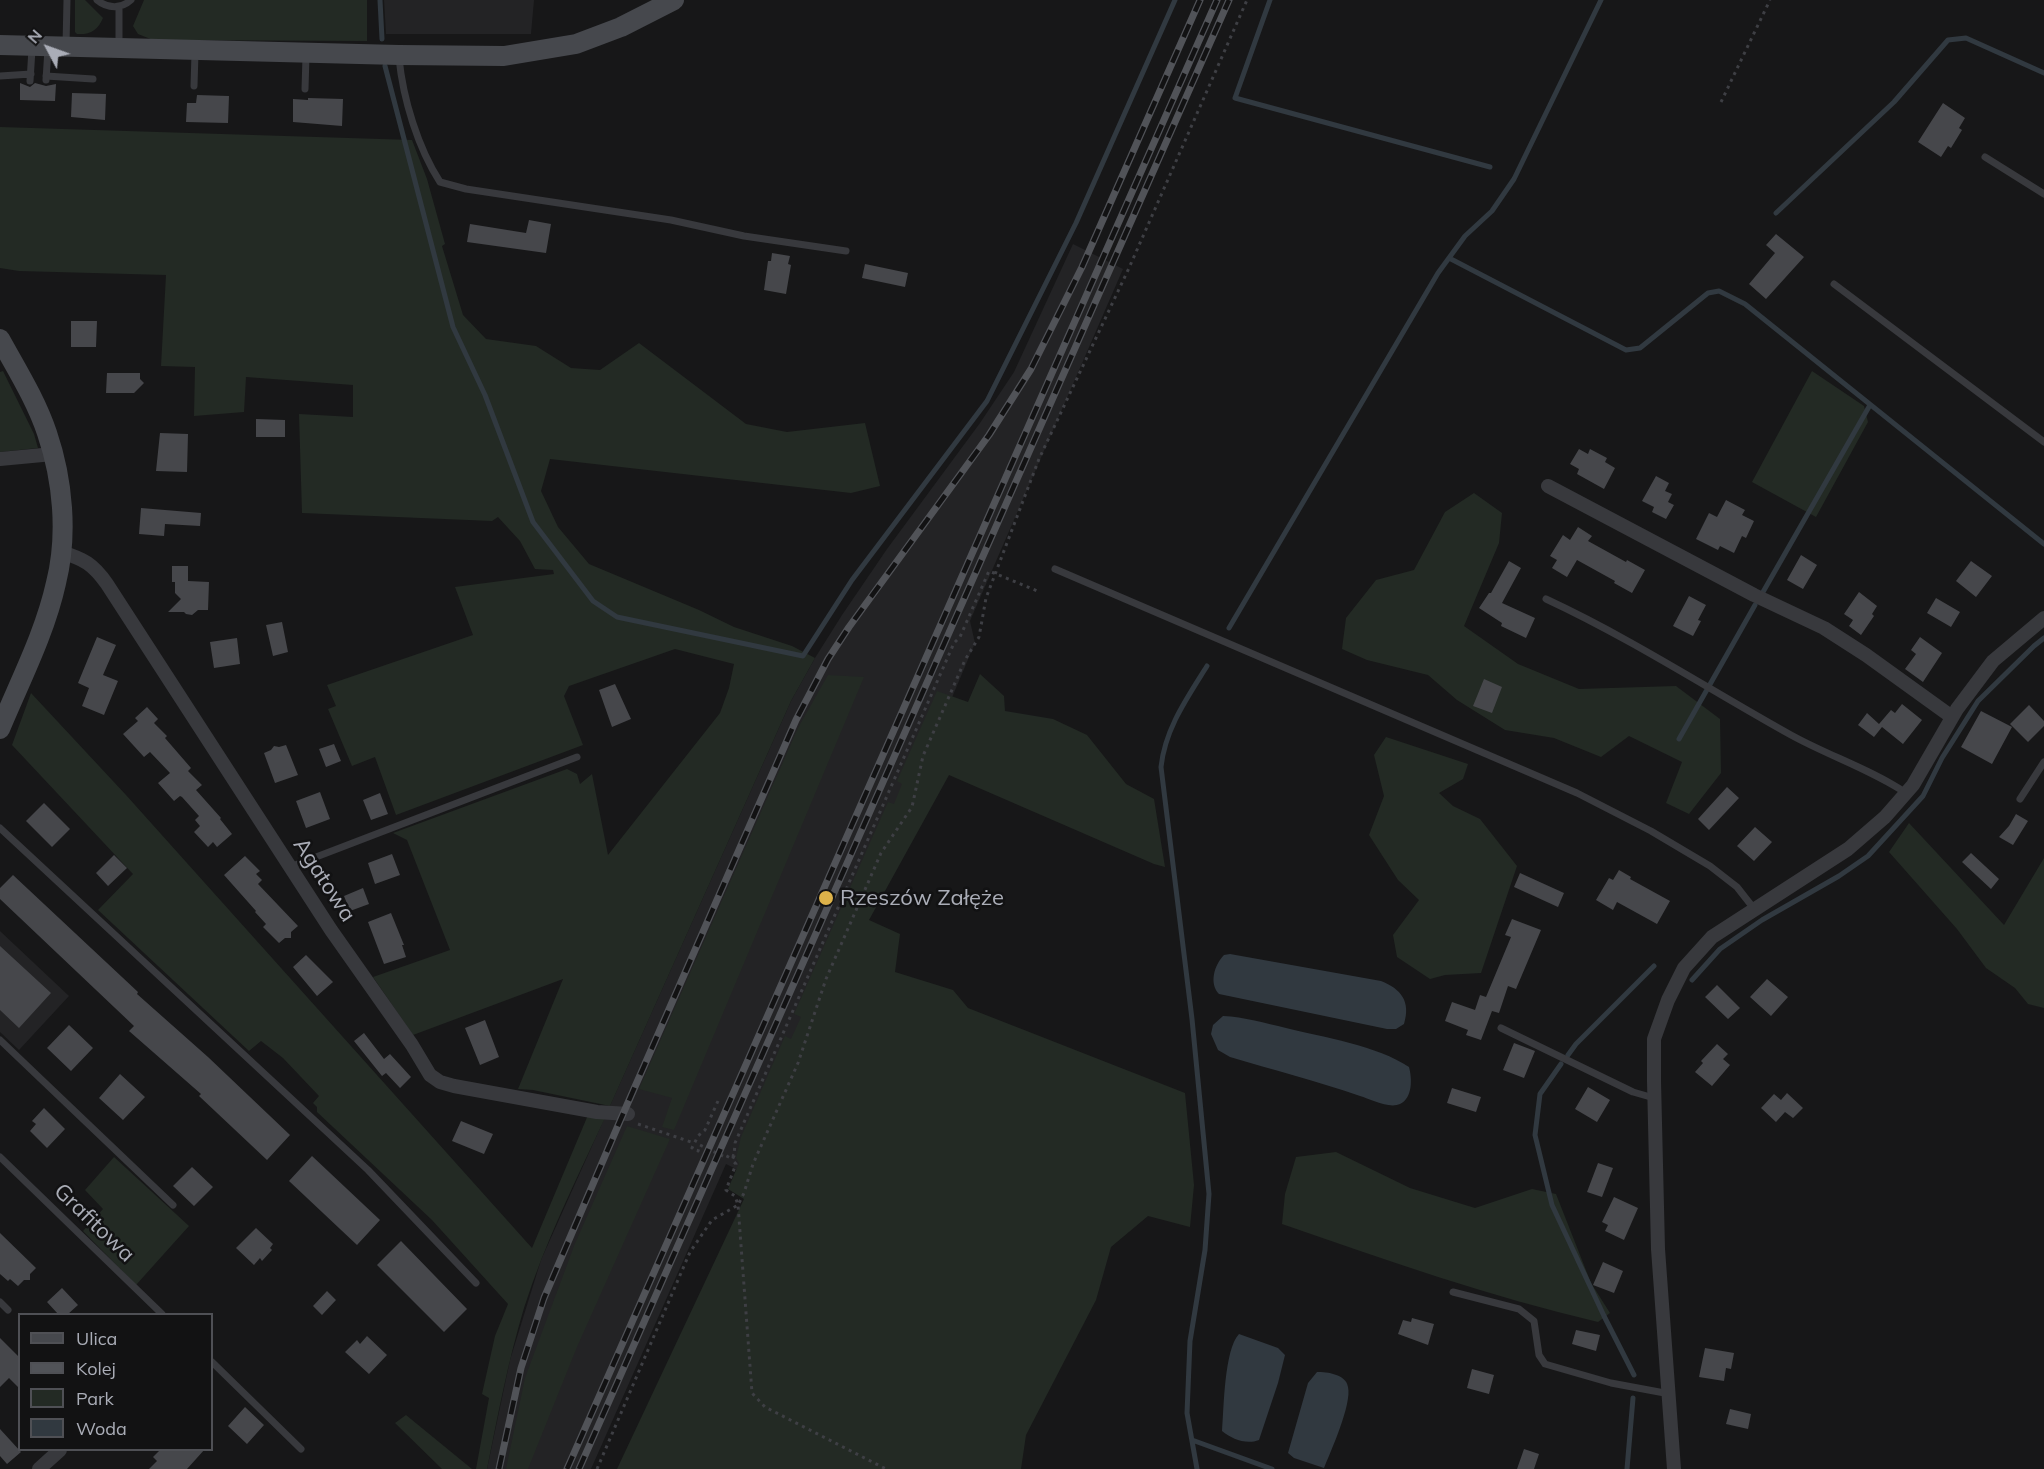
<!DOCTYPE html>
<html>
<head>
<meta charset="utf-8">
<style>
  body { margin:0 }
  #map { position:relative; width:2044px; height:1469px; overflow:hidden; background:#171718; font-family:Mulish,sans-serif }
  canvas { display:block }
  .legend { position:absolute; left:18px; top:1313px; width:195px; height:138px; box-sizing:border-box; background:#121213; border:2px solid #4f5055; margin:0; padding:8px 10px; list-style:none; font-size:18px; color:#aaadb7 }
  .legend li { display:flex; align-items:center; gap:12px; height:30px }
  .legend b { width:30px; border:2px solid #4f5055 }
  .north { position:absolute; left:18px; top:18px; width:60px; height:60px; -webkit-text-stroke:4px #121213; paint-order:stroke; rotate:311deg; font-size:16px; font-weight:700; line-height:24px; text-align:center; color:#aaadb7 }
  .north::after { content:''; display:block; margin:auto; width:21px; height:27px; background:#aaadb7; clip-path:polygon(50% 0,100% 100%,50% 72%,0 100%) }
</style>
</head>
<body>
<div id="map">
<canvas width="2044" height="1469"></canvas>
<ul class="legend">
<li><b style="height:8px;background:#46484d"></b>Ulica</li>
<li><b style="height:8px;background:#515358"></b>Kolej</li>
<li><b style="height:16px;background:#232a24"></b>Park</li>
<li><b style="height:16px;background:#313940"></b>Woda</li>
</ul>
<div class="north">N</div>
</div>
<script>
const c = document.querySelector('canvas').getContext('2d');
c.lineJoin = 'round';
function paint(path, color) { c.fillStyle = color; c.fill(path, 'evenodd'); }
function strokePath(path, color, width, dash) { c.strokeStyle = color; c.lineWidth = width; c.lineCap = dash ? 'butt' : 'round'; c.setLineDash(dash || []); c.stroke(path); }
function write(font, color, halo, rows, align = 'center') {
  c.font = font + ' Mulish,sans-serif'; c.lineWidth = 5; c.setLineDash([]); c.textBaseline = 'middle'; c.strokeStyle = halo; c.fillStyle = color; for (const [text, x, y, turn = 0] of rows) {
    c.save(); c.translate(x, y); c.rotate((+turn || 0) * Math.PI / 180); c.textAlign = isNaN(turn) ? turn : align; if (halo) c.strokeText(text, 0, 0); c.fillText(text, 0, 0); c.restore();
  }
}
paint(new Path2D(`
  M384,0H534L531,34H386Z
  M1073,244L1123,269L970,621L975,643L750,1176L726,1164L591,1469H487L510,1360L541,1260L791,701L815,658L842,615L887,549L980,423L1014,372Z
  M0,931L69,996L19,1050L0,1032Z`), '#232325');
paint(new Path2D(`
  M75,0H85L103,18C98,30 90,35 77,34L75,32Z
  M144,0H367V41L153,40L138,34L133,26Z
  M0,127L412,140L427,179L445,244L442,246L463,315L486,339L536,346L571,368L600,370L639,343L746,424L787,432L865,423L880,486L851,493L550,459L541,491L558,527L589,564L699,610L734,627L792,646L815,658L791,701L610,1106L533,1090L518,1089L563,979L413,1035L373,977L450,950L407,840L393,833L567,769L577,774L580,784L592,774L608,855L720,713L729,688L734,664L675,649L569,686L564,696L583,745L396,815L375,757L352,766L328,709L336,706L327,685L473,635L455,587L554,574L553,570L535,569L520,541L498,517L492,521L302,513L299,414L353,417V385L246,377L244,412L194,416L195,367L161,366L166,275L19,271L0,268Z
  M3,371L34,434L38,448L0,452V372Z
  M1812,371L1864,406L1868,422L1816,517L1752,482Z
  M1474,493L1502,513L1499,543L1464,626L1518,664L1579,689L1676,686L1720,719L1721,773L1689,814L1666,803L1682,762L1629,736L1601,757L1554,738L1505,730L1457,700L1428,675L1367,660L1342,649L1346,618L1376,580L1414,570L1445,512Z
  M980,674L1004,696L1005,711L1053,719L1087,735L1126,784L1154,799L1165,867L1154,864L949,775L869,920L900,934L895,972L953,990L968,1008L1185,1093L1194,1185L1190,1227L1148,1216L1111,1247L1096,1300L1026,1435L1021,1469H617L744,1199L728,1189L739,1163L736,1158L741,1137L785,1036L791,1039L801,1017L794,1014L888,802L894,804L902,784L897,781L937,691L968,702Z
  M828,675L864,677L674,1130L662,1127L672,1098L639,1089L798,728Z
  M31,693L126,795L532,1248L588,1115L605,1118C576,1180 545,1242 524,1308C508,1361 498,1415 487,1469H476L489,1398L482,1394L495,1336L508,1304L432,1220L317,1112V1107L313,1103L319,1096L283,1058L261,1041L249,1051L98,910L133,874L12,745Z
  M1386,737L1468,764L1463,779L1439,793L1453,806L1480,819L1517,866L1481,973L1445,975L1430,979L1397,957L1393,935L1419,900L1398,880L1369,835L1384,796L1374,755Z
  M1909,823L2004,925L2044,858V1008L2028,1004L2015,988L1986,968L1957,929L1889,852Z
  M627,1126L670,1139L577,1347L528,1469H506L525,1378L574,1246Z
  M1336,1152L1410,1188L1475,1208L1532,1189L1556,1194L1591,1283L1610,1313L1598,1322C1491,1297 1386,1260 1282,1224L1285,1194L1296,1157Z
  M114,1157L189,1226L136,1285L83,1231L103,1209L85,1190Z
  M406,1415L472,1469H442L395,1423Z`), '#232a24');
paint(new Path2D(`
  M1230,954L1381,981C1401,989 1411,1001 1404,1024L1396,1029H1387L1219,994C1209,984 1214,965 1224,955Z
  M1223,1016C1244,1017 1265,1023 1286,1028C1323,1037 1378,1046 1409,1067C1412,1078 1413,1098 1400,1104C1389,1109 1370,1099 1360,1096C1317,1081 1273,1070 1230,1057L1218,1050L1211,1034L1213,1025Z
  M1239,1334L1278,1348L1285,1355L1278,1383L1259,1440C1246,1445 1232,1439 1222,1431C1224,1409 1224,1350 1239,1334Z
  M1317,1372C1327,1372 1346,1374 1348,1387C1352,1404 1331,1451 1324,1468L1294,1458L1288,1453L1308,1383Z`), '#313940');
strokePath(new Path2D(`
  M380,0L382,39
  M1270,0L1235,98L1490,167
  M385,66L453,327L485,395L533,522L593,601L617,617L803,656L852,580L987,401L1076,223L1175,0
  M1776,213L1894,102L1948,40L1966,38L2044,73
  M1449,258L1626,350L1640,348L1708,293L1719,291L1745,304L2044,544
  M1763,592L1870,405
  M1229,628L1438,273L1465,236L1492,211L1514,179L1601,0
  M1679,739L1755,605
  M1692,980L1720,949L1762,920L1839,876L1868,856L1923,796L1942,758L1978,701L2034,646L2044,638
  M1568,1055L1576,1044L1654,966
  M1561,1064L1540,1094L1535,1135L1552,1205L1604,1316L1634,1375
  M1192,1440L1272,1469
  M1197,1469L1187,1413L1190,1341L1205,1250L1209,1194L1192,1019L1161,767C1165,729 1187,698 1207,666
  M1627,1469L1633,1398`), '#313940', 5);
paint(new Path2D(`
  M20,83L30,87L35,83L46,86L56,84L55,101L20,100Z
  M72,93L106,94L105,120L71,117Z
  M197,95L229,96L228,123L186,122L187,103H196Z
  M308,98L343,99L342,126L293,122V99L308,100Z
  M1943,103L1965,118L1959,128L1962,130L1951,148L1948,146L1941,157L1918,142Z
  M529,220L551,224L546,253L467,242L470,224L526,233Z
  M1776,234L1804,257L1766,299L1749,284L1775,253L1766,245Z
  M772,253L790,256L788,264L791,265L786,294L764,290L768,261H771Z
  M865,264L908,273L905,287L862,278Z
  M71,321H97L96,347H71Z
  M107,373H140V379L144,383L134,393H106Z
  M256,419L285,420V437H256Z
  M160,433L188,434L187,472L156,471Z
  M1579,449L1588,454L1590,449L1607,458L1605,462L1615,468L1604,489L1577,474L1579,469L1570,464Z
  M1656,476L1669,483L1665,491L1672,494L1668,502L1674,505L1666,519L1652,512L1654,507L1642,501Z
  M1726,500L1745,510L1742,515L1754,521L1746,538L1742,536L1734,553L1720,546L1718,550L1696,539L1709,513L1717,517Z
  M141,508L201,513L200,526L165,524L164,536L139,534Z
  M1578,527L1592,536L1588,541L1626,562L1627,560L1645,570L1632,593L1614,583L1615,581L1577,560L1567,577L1552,568L1557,560L1550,556L1563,535L1570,540Z
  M1801,555L1817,565L1803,589L1787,580Z
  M1509,561L1521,568L1502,603L1535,618L1526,638L1501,626L1502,623L1479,608L1489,593H1491Z
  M1971,561L1992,576L1976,597L1956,581Z
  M172,566H188V581L209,582L208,610H198L192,615L186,614L184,612H168L181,599L175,593V582H172Z
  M1859,592L1877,606L1872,614L1874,616L1861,635L1849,626L1853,620L1844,614Z
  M1689,596L1706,605L1698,620L1701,621L1693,636L1673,626Z
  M1936,598L1960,612L1951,627L1927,613Z
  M282,622L288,652L273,656L266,625Z
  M97,637L116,645L103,675L118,681L104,715L82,706L89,688L78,683Z
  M1920,637L1942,653L1923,682L1905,669L1916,654L1911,650Z
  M237,638L240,664L214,668L210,642Z
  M1484,679L1502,687L1492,713L1473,706Z
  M615,684L631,719L612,727L599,690Z
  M1902,704L1922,720L1903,744L1882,727L1874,737L1858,725L1867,713L1879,724L1891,710L1895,713Z
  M2029,705L2044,721V726L2028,742L2010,724Z
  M147,707L158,719L154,723L167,736L165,738L191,768L188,771L202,785L196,790L221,818L220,819L232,834L217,847L213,842L208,847L194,832L200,826L195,820L199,816L182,797L180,796L174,801L158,783L170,773L150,752L144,757L123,734L138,721L135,718Z
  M1981,711L2012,727L1992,764L1961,747Z
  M334,744L341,761L326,767L319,749Z
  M286,745L298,775L275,783L264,753L271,750L274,746L279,747Z
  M1727,787L1739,798L1709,830L1698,819Z
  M320,792L330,819L306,828L296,801Z
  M380,793L388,814L371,820L363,800Z
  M44,803L70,829L52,847L26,821Z
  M2016,814L2028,821L2013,845L1999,837L2009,826Z
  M1755,827L1772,842L1754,861L1737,846Z
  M1971,853L1999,879L1991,889L1962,862Z
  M392,854L400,875L375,884L368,863Z
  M114,855L127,868L108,886L96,873Z
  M245,856L260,871L256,874L262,880L258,884L298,926L291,932V938H285L279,943L263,927L266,924L255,912L256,911L224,875Z
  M1619,870L1631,877L1630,879L1670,901L1657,924L1617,902L1613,910L1596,900L1609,878L1613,880Z
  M1520,873L1564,893L1558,907L1514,887Z
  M13,875L138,992L137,994L208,1057L290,1135L267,1160L199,1096L201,1094L129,1031L134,1026L0,899V888Z
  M363,888L369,904L350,911L344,896Z
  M391,913L404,945H402L406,957L384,964L368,922Z
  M1512,919L1541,930L1516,989L1508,986L1499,1013L1492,1011L1481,1040L1466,1035L1468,1030L1445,1021L1452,1002L1475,1010L1480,995L1486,997L1511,937L1505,935Z
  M0,946L51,993L19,1028L0,1010Z
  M306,955L333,982L317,996L293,967Z
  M1767,979L1788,997L1771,1016L1750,997Z
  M1717,985L1740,1008L1728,1019L1705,997Z
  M485,1020L499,1057L480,1065L465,1028Z
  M69,1025L93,1048L71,1071L47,1048Z
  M364,1033L384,1059L390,1054L411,1077L400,1088L386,1073L382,1076L354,1041Z
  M1514,1043L1535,1051L1524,1078L1503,1070Z
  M1717,1044L1728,1054L1723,1059L1730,1065L1712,1086L1695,1072L1703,1063L1701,1061Z
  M120,1074L145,1097L123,1120L99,1098Z
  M1588,1087L1610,1100L1597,1122L1575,1109Z
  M1452,1088L1481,1097L1476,1112L1447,1103Z
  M1787,1093L1803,1108L1793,1118L1785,1112L1776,1122L1761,1108L1774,1094L1781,1100Z
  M44,1108L65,1129L47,1148L30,1131L36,1124L32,1121Z
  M461,1121L493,1134L484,1154L452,1141Z
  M312,1156L380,1220L357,1245L289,1181Z
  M1598,1163L1613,1168L1602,1197L1587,1192Z
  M192,1167L213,1187L194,1206L173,1186Z
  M1614,1197L1638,1208L1624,1240L1605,1231L1608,1225L1602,1222Z
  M256,1228L273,1244L270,1248L272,1250L262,1261L260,1258L254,1265L236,1248Z
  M0,1233L36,1268L30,1274V1280H24L18,1286L10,1279L8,1281L0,1274Z
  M401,1241L467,1309L444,1332L377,1265Z
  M1603,1262L1623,1271L1614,1293L1593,1285Z
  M62,1288L78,1305L68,1314H58L47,1302Z
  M327,1291L336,1300L322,1315L313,1306Z
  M1412,1318L1434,1324L1428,1345L1398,1334L1403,1320L1411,1322Z
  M1576,1330L1600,1335L1596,1351L1572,1344Z
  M367,1336L387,1355L369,1374L345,1352L357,1340L360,1344Z
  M0,1338L20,1358V1389L9,1378L0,1387Z
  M1705,1348L1734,1353L1731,1369L1726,1368L1724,1381L1699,1377Z
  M1472,1369L1494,1375L1489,1394L1467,1388Z
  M245,1407L264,1425L247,1444L228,1426Z
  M1730,1409L1751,1414L1748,1429L1726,1424Z
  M0,1429L21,1452L7,1464L0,1456Z
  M161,1449H205L187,1469H149L157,1461L153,1457Z
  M1524,1449L1539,1454L1534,1469H1517Z`), '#46474b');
strokePath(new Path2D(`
  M1721,102L1770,0
  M718,1101L705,1130L698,1136L692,1148L698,1151L700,1145L727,1158L729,1154L734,1156L735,1143L954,643L960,637L989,571L1040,592
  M638,1124L694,1143
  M734,1156L732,1160L736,1164L726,1190L735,1196L738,1205L752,1393L765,1407L886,1469
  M597,1469L690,1252L712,1220L738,1205L744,1193L753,1164L798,1063L826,979L881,853L912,807L923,756L965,660L979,637L986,598L1039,459L1129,268L1247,0`), '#3e3f44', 3, [3, 4.5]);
strokePath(new Path2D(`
  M97,0C108,9 121,9 131,0
  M119,7V46
  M66,45L67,0
  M399,58C403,99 418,148 440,182L466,189L671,220L744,236L846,251
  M0,76L31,74
  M46,76L93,79
  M46,80L48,49
  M30,81L32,49
  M194,86L195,53
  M305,89L306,56
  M1985,157L2044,194
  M1834,284L2044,442
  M1055,569L1577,793L1651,831L1710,866L1737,887L1755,910
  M1546,599C1632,639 1710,690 1791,735C1829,756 1870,769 1906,793
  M2020,799L2044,762
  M0,828L368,1170L476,1283
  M290,867L577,757
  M1501,1028L1633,1092L1654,1098
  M0,1040L173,1205
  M0,1157L162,1314
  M1453,1292L1519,1309L1534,1321L1539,1355L1545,1364L1611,1383L1670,1394
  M0,1302L8,1310
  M212,1362L301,1449`), '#38393d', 7);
strokePath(new Path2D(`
  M0,459L53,454
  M1548,486L1754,595L1824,628L1866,655L1952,717
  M61,552C84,559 93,564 107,584L331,930L412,1045L430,1075L440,1082L454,1086L597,1112L628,1114
  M39,1469L60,1450
  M1674,1469L1658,1249L1654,1081V1039L1668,1000L1684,968L1712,937L1848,849L1885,817L1913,785L1957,709L1993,661L2044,618`), '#38393d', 14);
strokePath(new Path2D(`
  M0,45L399,55L504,56L576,44L621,27L674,0
  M0,339C17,370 36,400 47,433C63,480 68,535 56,583C45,633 20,681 0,729`), '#46484d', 20);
const rail = new Path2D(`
  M499,1469L521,1368L544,1298L623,1114L796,720L828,659L849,627L989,435L1031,369L1082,267L1200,0
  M567,1469L1217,0
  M579,1469L1229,0`);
strokePath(rail, '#515358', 7);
strokePath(rail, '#121213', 4.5, [14]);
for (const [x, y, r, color] of [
  [826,898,8,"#ddb24a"]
]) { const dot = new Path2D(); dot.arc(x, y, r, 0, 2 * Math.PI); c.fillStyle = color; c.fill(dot); strokePath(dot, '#121213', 2); }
write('22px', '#aaadb7', '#121213', [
  ["Agatowa",324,880,57],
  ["Grafitowa",94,1223,44]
]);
write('22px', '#aaadb7', '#121213', [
  ["Rzeszów Załęże",840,898]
], 'left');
</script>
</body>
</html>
